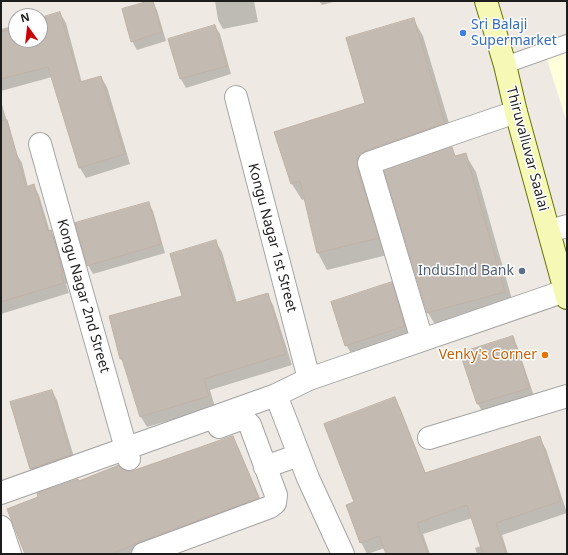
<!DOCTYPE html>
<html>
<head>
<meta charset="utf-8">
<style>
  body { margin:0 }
  #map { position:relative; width:568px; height:555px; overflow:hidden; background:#eeeae3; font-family:"Noto Sans",sans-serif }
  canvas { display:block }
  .frame { position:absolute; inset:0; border:2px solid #1d1d1d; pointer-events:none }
  .north { position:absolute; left:8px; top:8px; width:40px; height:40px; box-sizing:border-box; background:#fff; border:1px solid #a5a5a5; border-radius:50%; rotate:345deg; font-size:11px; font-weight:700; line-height:16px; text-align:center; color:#1d1d1d }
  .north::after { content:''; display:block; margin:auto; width:14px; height:18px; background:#c90202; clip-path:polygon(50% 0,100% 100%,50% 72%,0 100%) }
</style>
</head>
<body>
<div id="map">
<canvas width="568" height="555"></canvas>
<div class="frame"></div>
<div class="north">N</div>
</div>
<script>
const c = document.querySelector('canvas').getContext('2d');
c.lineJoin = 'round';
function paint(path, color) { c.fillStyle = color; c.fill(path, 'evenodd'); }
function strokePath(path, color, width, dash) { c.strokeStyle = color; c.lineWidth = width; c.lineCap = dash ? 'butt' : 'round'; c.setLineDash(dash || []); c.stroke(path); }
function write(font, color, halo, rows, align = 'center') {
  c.font = font + ' "Noto Sans",sans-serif'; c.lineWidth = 3; c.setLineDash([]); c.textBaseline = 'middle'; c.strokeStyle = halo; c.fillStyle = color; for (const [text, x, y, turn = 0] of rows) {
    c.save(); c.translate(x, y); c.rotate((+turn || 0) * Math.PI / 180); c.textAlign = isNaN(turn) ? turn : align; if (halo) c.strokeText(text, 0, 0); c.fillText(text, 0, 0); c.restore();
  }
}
paint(new Path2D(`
  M567,49V123L546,56Z`), '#ffffdc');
paint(new Path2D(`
  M152,1L157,10L166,41L137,50L132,41Z
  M215,1H254L258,22L223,29L218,20Z
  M319,1H337L322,5Z
  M60,13L66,23L82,83L101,77L107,87L130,164L86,178L80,168L52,77L1,91V29L16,25V40H40V19Z
  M413,19L423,36L454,140L375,168L387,255L327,270L318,253L305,199L302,200L292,184L366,104Z
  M215,26L220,34L231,74L186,88L181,79L169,39Z
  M1,101L16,153L22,163L28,187L33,185L39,195L50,232H51L57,241L68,283L66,284L69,293L1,314Z
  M451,148L456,157L465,154L476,172L515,310L439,331L428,313L386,171Z
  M148,203L153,211L165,253L93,274L88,265Z
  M216,242L222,252L237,303L267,294L273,305L292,365L210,390L215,407L147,427L141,417L125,364L121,359L183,297Z
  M391,284L402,302L415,345L357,363L346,345Z
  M512,337L517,346L534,396L483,413L478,404L462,354Z
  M52,391L57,400L76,464L36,478L31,469L11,403Z
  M395,398L401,410L426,474L539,437L546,449L567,513L502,535L508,554H477L475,548L481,546L472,518L423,534L430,554H387L385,548L367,554L361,542L356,503Z
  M232,437L239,449L265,510L145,554H26L79,482L125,472H132Z`), '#0003');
const building = new Path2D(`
  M149,1H153L162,32L131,42L122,9Z
  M60,12L80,82L101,76L125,154L79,168L48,67L1,79V32L16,28V40H40V18Z
  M414,18L445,123L365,151L360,154L357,160V167L379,238L317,253L300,181L291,184L274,132L365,103L346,38Z
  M215,25L227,66L180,79L168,39Z
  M7,120L26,187L34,184L48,231L51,230L63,273L61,274L64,283L1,302V121Z
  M452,147L455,156L466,153L505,292L427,313L384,171Z
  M149,202L161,244L87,266L75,223Z
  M216,240L234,303L268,293L286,354L204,379L209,396L140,417L122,359H120L109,316L182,296L170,254Z
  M392,282L405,326L345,346L331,302Z
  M513,336L530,388L477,404L460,353Z
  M52,390L71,455L30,469L10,402Z
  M395,397L425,473L540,436L561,501L496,523L506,554H483L467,505L417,523L428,554H386L379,536L360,543L346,505L354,502L324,424Z
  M233,436L259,498L139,542L135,544L111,554H25L7,509L38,497L37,493L78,479L79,481L119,465L121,468L126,471H132Z`);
paint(building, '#c3bab2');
strokePath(building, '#c0b1a5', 1);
const lane = new Path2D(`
  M505,65L567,43`);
const street = new Path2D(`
  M236,97L309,379
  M40,144L129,459
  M549,231L567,226
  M422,340L369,163L457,132L516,112
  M276,395L308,478L343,554
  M429,438L567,396
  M265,467L299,455
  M1,493L276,395L309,379L565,291
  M1,527L10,554
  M143,554L270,507L275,503L276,495L250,425L245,420H238L219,427`);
const secondary = new Path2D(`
  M486,1L505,65L516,112L567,298`);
strokePath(lane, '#a4a4a4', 18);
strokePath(street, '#a4a4a4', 24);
strokePath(secondary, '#677305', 24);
strokePath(lane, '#fff', 16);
strokePath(street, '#fff', 22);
strokePath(secondary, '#f6f9b6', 22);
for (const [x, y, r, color] of [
  [463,33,4,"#3f7fe0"],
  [522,271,4,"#5c6f8a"],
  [545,355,4,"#e8710a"]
]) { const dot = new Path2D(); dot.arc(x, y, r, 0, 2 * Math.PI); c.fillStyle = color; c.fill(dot); strokePath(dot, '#fff', 1.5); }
write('14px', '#366cbe', '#fff', [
  ["Sri Balaji",471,25],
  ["Supermarket",471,41]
], 'left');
write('14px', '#1d1d1d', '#fff', [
  ["Thiruvalluvar Saalai",527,149,75],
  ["Kongu Nagar 1st Street",272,238,75],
  ["Kongu Nagar 2nd Street",83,296,74]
]);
write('14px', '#4e5e75', '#fff', [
  ["IndusInd Bank",514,271]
], 'right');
write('14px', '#c56008', '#fff', [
  ["Venky's Corner",537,355]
], 'right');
</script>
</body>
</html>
